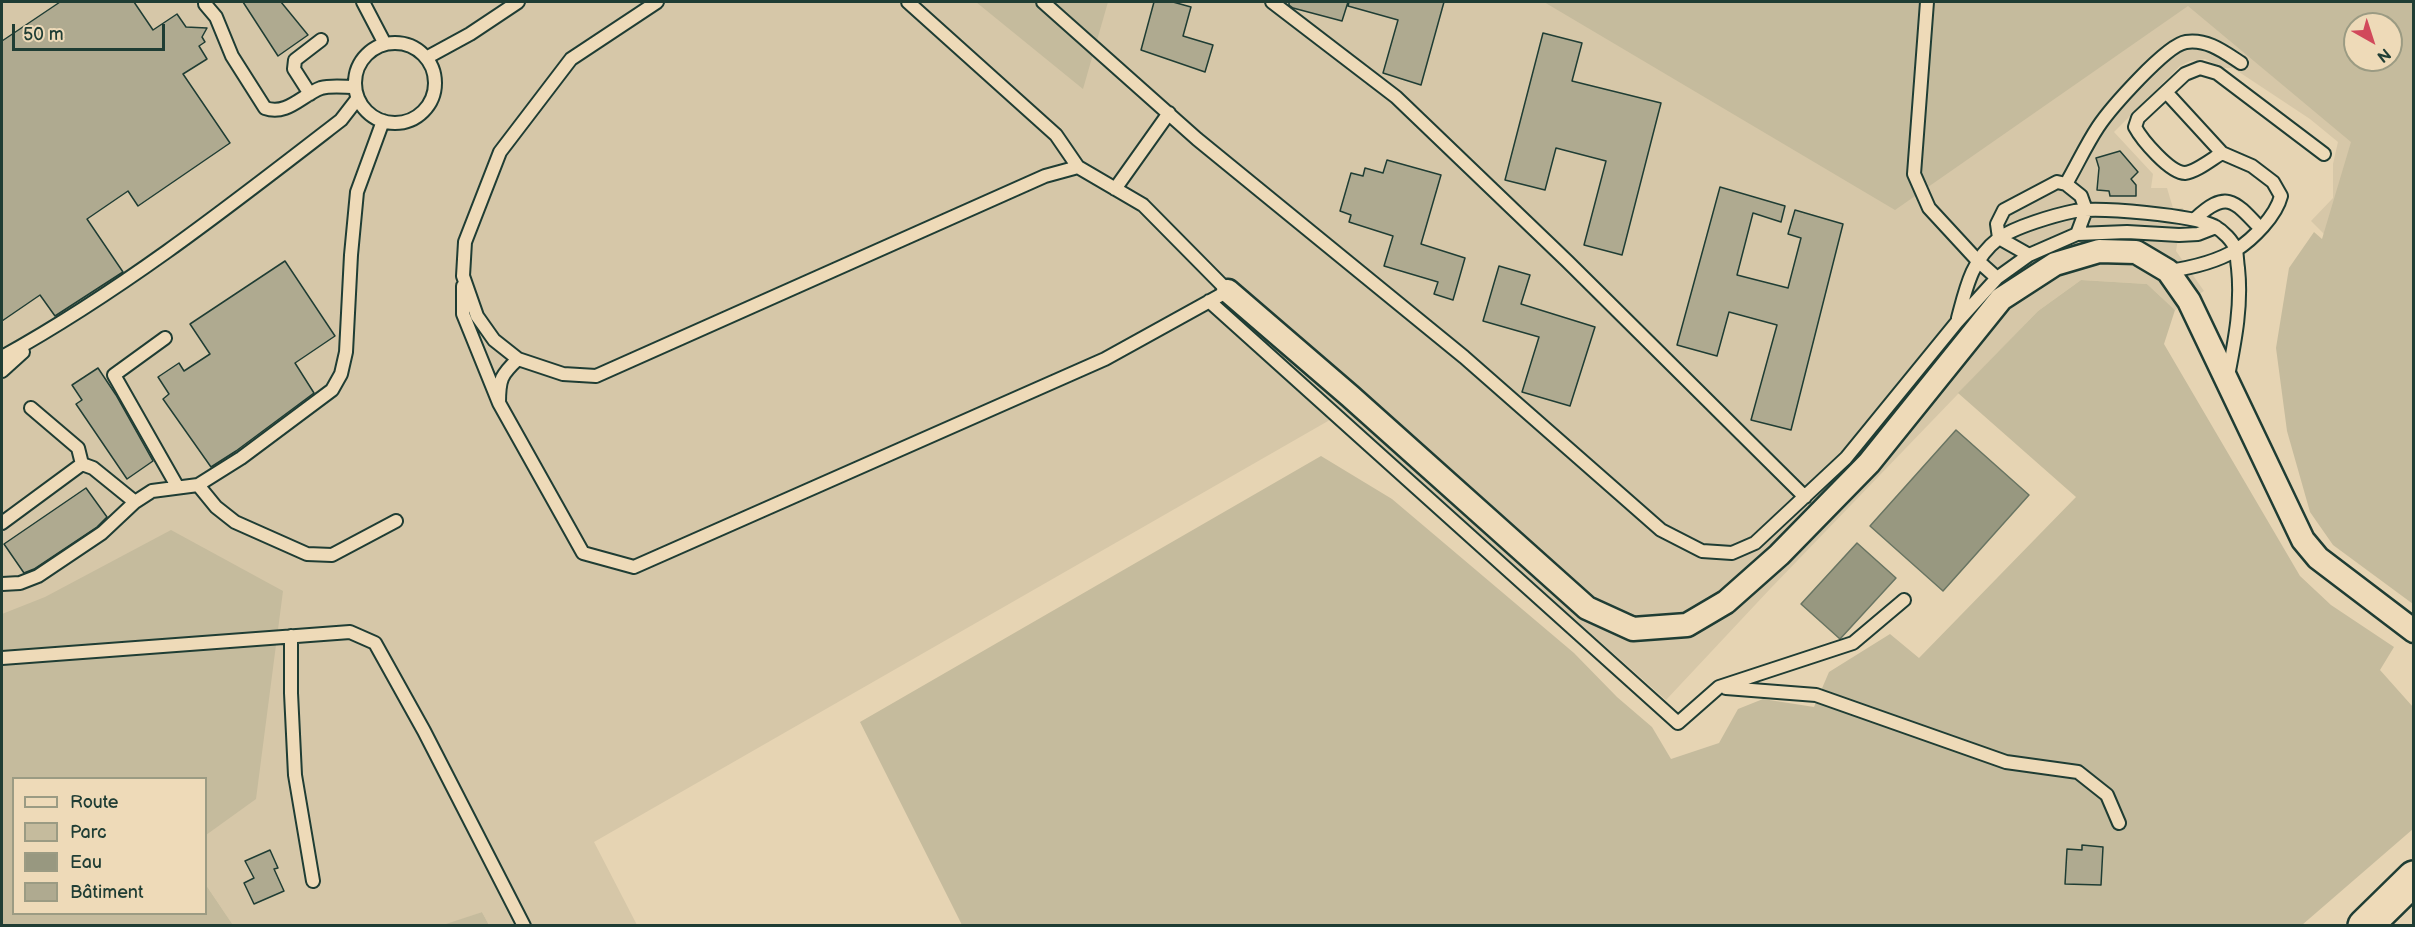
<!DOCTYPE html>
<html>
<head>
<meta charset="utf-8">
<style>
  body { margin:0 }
  #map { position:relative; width:2415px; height:927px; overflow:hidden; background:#e6d4b3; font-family:"Balsamiq Sans",sans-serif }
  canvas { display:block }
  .frame { position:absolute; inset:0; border:3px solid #1f3d34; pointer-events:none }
  .legend { position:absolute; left:12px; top:777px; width:195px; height:138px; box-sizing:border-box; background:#eedab8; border:2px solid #9b9b83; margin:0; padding:8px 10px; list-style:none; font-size:18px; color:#1f3d34 }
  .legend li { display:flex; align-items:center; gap:12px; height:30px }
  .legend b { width:30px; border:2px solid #9b9b83 }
  .north { position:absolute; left:2343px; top:12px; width:60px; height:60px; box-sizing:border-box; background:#eedab8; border:2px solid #9b9b83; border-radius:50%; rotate:141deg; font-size:16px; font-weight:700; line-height:24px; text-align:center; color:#1f3d34 }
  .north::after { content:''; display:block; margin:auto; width:21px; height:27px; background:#d1495b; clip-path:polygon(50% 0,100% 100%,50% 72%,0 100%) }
  .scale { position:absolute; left:12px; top:24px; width:153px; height:27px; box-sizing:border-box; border:3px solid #1f3d34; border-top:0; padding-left:8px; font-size:18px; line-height:21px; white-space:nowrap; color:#1f3d34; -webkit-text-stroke:4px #eedab8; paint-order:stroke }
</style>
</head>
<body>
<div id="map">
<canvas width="2415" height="927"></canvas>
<div class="frame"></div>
<ul class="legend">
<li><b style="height:8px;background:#eedab8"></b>Route</li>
<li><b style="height:16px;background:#c5bb9d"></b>Parc</li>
<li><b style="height:16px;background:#989880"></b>Eau</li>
<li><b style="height:16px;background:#afaa90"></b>Bâtiment</li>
</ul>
<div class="north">N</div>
<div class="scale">50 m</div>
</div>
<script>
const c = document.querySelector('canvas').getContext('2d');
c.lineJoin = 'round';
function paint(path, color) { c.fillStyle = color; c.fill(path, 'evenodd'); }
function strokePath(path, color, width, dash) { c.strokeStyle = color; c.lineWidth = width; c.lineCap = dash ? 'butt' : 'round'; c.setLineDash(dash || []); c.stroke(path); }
paint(new Path2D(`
  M2,2H2413V323L2311,221L2333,198V164L2338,142L2310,119L2233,68H2223L2205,59L2190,61L2180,66L2114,132L2153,174L2151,188H2167L2173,208H2183L2176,251L2204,291L2175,310L2147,284L2081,280L2038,311L1770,589L1666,700L1342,413L594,842L637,925H489L482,912L443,926L233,925L206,885V778L2,673ZM2355,24H2391V60H2355Z`), '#d6c7a8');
paint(new Path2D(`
  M976,2H1108L1083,89Z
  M1544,2H2413V604L2333,545L2310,512L2287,431L2276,348L2289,268L2314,232L2322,239L2351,142L2188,6L1895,210ZM2355,24H2391V60H2355Z
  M2081,280L2147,284L2175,310L2164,344L2300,576L2331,605L2394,647L2380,670L2413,707V829L2302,925H962L860,722L1321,456L1392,499L1574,653L1617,697L1652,727L1671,759L1719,743L1738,709L1763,699L1814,707L1829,672L1890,634L1919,658L2076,497L1958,393L2038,311Z
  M171,530L283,591L256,799L206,835V778H14V914H206V885L233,925L2,926V614L45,597Z
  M482,912L489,925H443Z`), '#c5bb9d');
const water = new Path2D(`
  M1956,430L2029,495L1943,591L1870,526Z
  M1857,543L1896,578L1840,639L1801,604Z`);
paint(water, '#989880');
strokePath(water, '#687462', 1.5);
const building = new Path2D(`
  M60,2H134L153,30L177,14L186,27L207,28L202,37L205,42L199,46L207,59L183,74L230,143L138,206L128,191L87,219L123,272L55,316L40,295L2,321V41Z
  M243,2H281L308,35L278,56Z
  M1154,2H1173L1191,7L1183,36L1213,45L1205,72L1141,50Z
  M1289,2H1348L1342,21L1293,8L1289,5Z
  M1349,2H1444L1421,85L1383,73L1398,20L1348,6Z
  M1543,33L1582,43L1572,81L1661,103L1622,255L1584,245L1606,161L1556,148L1545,190L1505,180Z
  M2120,151L2138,172L2131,179L2136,185V196H2110L2109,191L2097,190L2099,168L2096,158Z
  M1387,160L1441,175L1421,244L1465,258L1453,300L1434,294L1438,282L1384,266L1393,236L1349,222L1351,215L1340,211L1351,173L1363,176L1365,168L1383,173Z
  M1720,187L1785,206L1781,222L1753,213L1737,275L1788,288L1801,238L1788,234L1795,210L1843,224L1791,430L1751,420L1777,325L1729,312L1717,356L1677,345Z
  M285,261L335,336L295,363L314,393L236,451L211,467L163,399L169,394L158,377L179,363L184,371L210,354L190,324Z
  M1499,266L1530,275L1521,304L1595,327L1570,406L1522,392L1539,337L1483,321Z
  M98,368L116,395L153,461L127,479L76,404L82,400L72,385Z
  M86,488L107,517L97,527L34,569L24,573L4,544Z
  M2082,845L2103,847L2101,885L2065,884L2067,849L2082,850Z
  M270,850L278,868L274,869L284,891L254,904L244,883L254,878L245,861Z`);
paint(building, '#afaa90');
strokePath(building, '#1f3d34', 1.5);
const service = new Path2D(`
  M363,2L385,44
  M657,2L571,59L500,152L465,242L463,276L477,316L494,340L518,359L563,374L596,376L1045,176L1078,167
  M1043,2L1197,139L1464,357L1661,530L1702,551L1732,553L1755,543L1846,458L1957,322L1997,278L2029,255L2077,234L2127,232L2179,235L2198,234L2216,227
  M1272,2L1396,97L1567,261L1805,497
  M1927,2L1914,174L1929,208L1977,260L1997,278
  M205,4L216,17L232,56L265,108C287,116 302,95 321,88C331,85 345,87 355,87
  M355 83a40 40 0 1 1 80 0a40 40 0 1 1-80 0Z
  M426,58L470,34L518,2
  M2166,92L2222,153L2252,166L2273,182L2281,196C2276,216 2253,239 2236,250C2216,262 2190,268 2168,271
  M310,94L294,69L295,60L321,40
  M2222,153C2212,159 2196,172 2185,173C2170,173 2142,140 2135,127L2138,118L2185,74L2200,68L2217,73L2324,154
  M2066,184C2077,165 2086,145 2098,127C2110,109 2166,45 2186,42C2208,39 2224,52 2241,63
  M1115,189L1169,113
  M2195,219C2226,190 2234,200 2260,228
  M2029,255L1999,238L1997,224L2004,210L2057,182L2066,184L2081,196L2086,210L2077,234
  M463,286V314L499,403C499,379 501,375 518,359
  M1209,301L1678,723L1719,687L1853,643L1904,600
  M1958,318C1966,288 1972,259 1998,239C2014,227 2055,215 2075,211C2101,207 2192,215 2214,226C2223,231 2233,241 2236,250C2237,255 2237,262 2238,268C2242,305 2235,340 2228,376
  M165,338L114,375L177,486
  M2,357C123,290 231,205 341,120L358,98
  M2,371L23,352
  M499,403L583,553L634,567L1105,359L1228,291L1143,205L1078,167L1056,135L908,2
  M31,408L78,448L82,464
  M198,485L216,507L235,522L307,554L332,555L396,521
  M135,502L152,491L198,485L241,458L332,390L341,374L346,352L351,255L357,192L383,121
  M2,523L82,464L93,468L135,502L102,533L38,576L20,583L2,584
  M291,636V693L295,775L313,881
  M2,658L350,632L375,643L424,731L524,926
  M1726,688L1816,695L2006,762L2078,772L2107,795L2119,823`);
const minor = new Path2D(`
  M1228,291L1350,396L1587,608L1633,629L1687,625L1726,602L1779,555L1869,463L2001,299L2055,264L2099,251L2136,252L2168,271L2189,301L2303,540L2318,558L2414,631`);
const primary = new Path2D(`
  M2365,926L2414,878`);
strokePath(service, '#1f3d34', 16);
strokePath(minor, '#1f3d34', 27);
strokePath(primary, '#1f3d34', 38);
strokePath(service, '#eedab8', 12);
strokePath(minor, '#eedab8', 22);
strokePath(primary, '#eedab8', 33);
</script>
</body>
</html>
